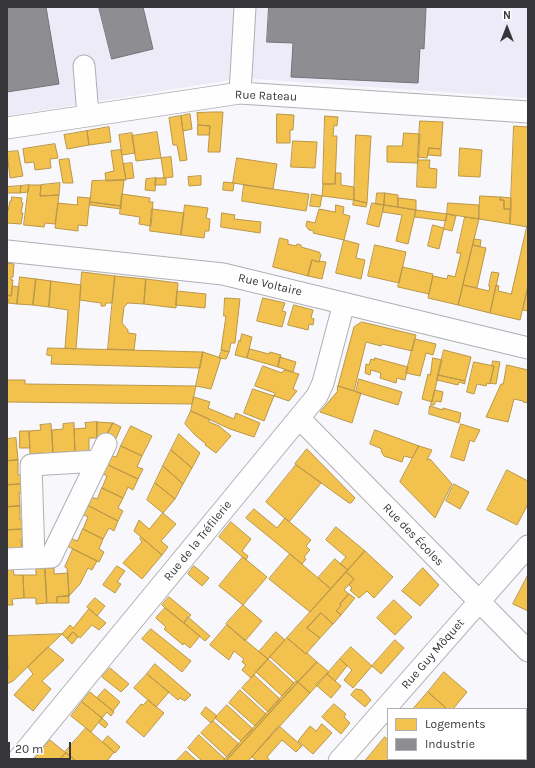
<!DOCTYPE html>
<html>
<head>
<meta charset="utf-8">
<style>
  body { margin:0 }
  #map { position:relative; width:535px; height:768px; overflow:hidden; background:#f7f7fc; font-family:Karla,sans-serif }
  canvas { display:block }
  .frame { position:absolute; inset:0; border:8px solid #36363a; pointer-events:none }
  .legend { position:absolute; left:387px; top:708px; width:140px; height:52px; box-sizing:border-box; background:#fff; border:1px solid #afafb0; margin:0; padding:5px 7px; list-style:none; font-size:12px; color:#36363a }
  .legend li { display:flex; align-items:center; gap:8px; height:20px }
  .legend b { width:20px; border:1px solid #afafb0 }
  .north { position:absolute; left:487px; top:8px; width:40px; height:40px; -webkit-text-stroke:3px #fff; paint-order:stroke; rotate:0deg; font-size:11px; font-weight:700; line-height:16px; text-align:center; color:#36363a }
  .north::after { content:''; display:block; margin:auto; width:14px; height:18px; background:#36363a; clip-path:polygon(50% 0,100% 100%,50% 72%,0 100%) }
  .scale { position:absolute; left:8px; top:742px; width:63px; height:18px; box-sizing:border-box; border:2px solid #36363a; border-top:0; padding-left:5px; font-size:12px; line-height:14px; white-space:nowrap; color:#36363a; -webkit-text-stroke:3px #fff; paint-order:stroke }
</style>
</head>
<body>
<div id="map">
<canvas width="535" height="768"></canvas>
<div class="frame"></div>
<ul class="legend">
<li><b style="height:11px;background:#f2c14e"></b>Logements</li>
<li><b style="height:11px;background:#8d8d92"></b>Industrie</li>
</ul>
<div class="north">N</div>
<div class="scale">20 m</div>
</div>
<script>
const c = document.querySelector('canvas').getContext('2d');
c.lineJoin = 'round';
function paint(path, color) { c.fillStyle = color; c.fill(path, 'evenodd'); }
function strokePath(path, color, width, dash) { c.strokeStyle = color; c.lineWidth = width; c.lineCap = dash ? 'butt' : 'round'; c.setLineDash(dash || []); c.stroke(path); }
function write(font, color, halo, rows, align = 'center') {
  c.font = font + ' Karla,sans-serif'; c.lineWidth = 4; c.setLineDash([]); c.textBaseline = 'middle'; c.strokeStyle = halo; c.fillStyle = color; for (const [text, x, y, turn = 0] of rows) {
    c.save(); c.translate(x, y); c.rotate((+turn || 0) * Math.PI / 180); c.textAlign = isNaN(turn) ? turn : align; if (halo) c.strokeText(text, 0, 0); c.fillText(text, 0, 0); c.restore();
  }
}
paint(new Path2D(`
  M7,7H528V98L242,78L7,116Z`), '#ecebf7');
const homes = new Path2D(`
  M213,112H223L220,152H208L210,126L198,125L197,113Z
  M190,114L192,129L183,131L181,116Z
  M277,114L294,115L293,130H290V143H277Z
  M181,116L187,160L180,161L177,145H173L169,118Z
  M325,116L338,117L337,126L334,125L333,136H337L335,184H323Z
  M420,121L443,122L441,149L429,148L427,158L418,157Z
  M198,125L210,126L209,135H198Z
  M514,126L528,127V227L510,224Z
  M109,127L111,142L89,145L87,131Z
  M87,131L89,145L67,149L64,135Z
  M157,132L161,158L136,161L132,136Z
  M132,133L135,153L122,155L119,135Z
  M404,133L420,134L418,163L387,162V146H402Z
  M356,135L371,136L367,203L354,200Z
  M293,141L317,142L315,168L291,167Z
  M55,144L58,158L50,159L51,168L35,170L34,162L25,163L23,149Z
  M429,148L441,149V156L428,155Z
  M460,148L482,150L480,177L459,176Z
  M121,150L126,180L106,181L105,173L114,171L111,151Z
  M18,151L23,176L10,178L7,152Z
  M171,157L173,177L164,178L161,158Z
  M237,158L277,164L273,189L233,183Z
  M69,159L73,183H63L59,160Z
  M418,160H430L429,168L437,169L436,188L417,187Z
  M132,163L134,178L126,179L123,164Z
  M336,173H341V185L354,187V200L322,196L323,184H335Z
  M201,176V185L189,186L188,177Z
  M156,178L155,191L145,190L146,179Z
  M156,178H166V185H155Z
  M124,180L121,206L90,202L92,181Z
  M224,182L234,183L233,191L223,190Z
  M60,183L59,195L40,196L41,185Z
  M29,185H41L40,196L59,195L55,224L45,223L44,227L24,225Z
  M29,185L28,192L20,193L21,186Z
  M244,185L308,194H309L306,211L242,201Z
  M21,186L20,193H7V187Z
  M377,193H385L384,205L376,204Z
  M385,193L398,195V207L384,205Z
  M122,194L150,198L149,202H153L151,226L139,224L140,217L120,214Z
  M312,194L322,196L320,207L310,206Z
  M480,196L501,197L500,200H504V209H511L510,224L479,219Z
  M12,197L22,198L21,202L23,203L21,213H23L21,224L7,223V211H8L10,201H11Z
  M78,197L90,198L87,226L78,225V231L55,228L58,203L77,205Z
  M501,197L511,198V209H504V200H500Z
  M398,198L416,200V210L398,207Z
  M354,200L367,203L366,207L353,205Z
  M90,202L121,206V209L90,205Z
  M372,203L384,205L379,227L367,224Z
  M448,203L479,205V219L447,214Z
  M185,205L208,208L206,218L210,219L209,231H205L204,238L181,235Z
  M336,205L344,207L343,214L350,216L344,240L313,233L314,231L309,230L306,226L307,221L315,223L319,209L335,212Z
  M384,205L416,210L408,244L396,241L402,215L383,212Z
  M152,209L184,213L181,235L150,231Z
  M416,210L447,214L446,221L415,217Z
  M222,213L235,215L234,219L261,222L260,233L221,227Z
  M447,214L456,216L452,231L444,229Z
  M465,217L479,219L458,305L428,298L433,276L447,279L448,275L455,277L461,253H457Z
  M433,225L444,228L439,249L428,246Z
  M527,227H528V286L520,320L490,313L496,285L499,286L498,291L511,294Z
  M280,238L288,240V244L296,246L297,244L301,245V247L319,252L321,255L319,262L312,260L308,276L273,267Z
  M474,239L481,240L480,247L473,245Z
  M344,240L359,244L356,258L365,260L361,279L336,273Z
  M375,245L406,252L399,283L368,276Z
  M473,245L486,248L477,288L463,285Z
  M312,260L319,262V261L326,262L322,279L308,276Z
  M7,263L14,264L13,277H11V280H13L11,296L7,295Z
  M403,267L433,274L429,294L398,287Z
  M82,272L115,276L112,303H106L105,306H101V303L80,300Z
  M492,272L499,273L490,313L458,305L463,285L489,291L490,286H489Z
  M115,276L146,279L144,304L128,303L124,307L122,323L128,330V333L136,334L134,350L108,349Z
  M20,277L36,279L33,305L17,304Z
  M36,279L51,281L49,307L33,305Z
  M146,279L178,283L176,308L144,304Z
  M51,281L81,285L76,349L65,348L68,310L49,307Z
  M13,286L19,287L17,304L8,303V299H7V295L11,296Z
  M528,286V311L523,310Z
  M177,291L206,294L205,308L176,305Z
  M225,298L240,299L235,343H231L229,352L221,350L226,316H224Z
  M263,298L285,303L282,311L286,312L282,327L257,321Z
  M294,305L313,310L311,318L314,319L313,325L309,324L308,330L288,325Z
  M362,322L416,335L412,351L382,344L381,346L366,342L354,391L338,386L354,327Z
  M242,334L252,337L247,358L235,355L239,340L240,341Z
  M415,339L436,344L433,355L426,353L420,376L406,373Z
  M48,348L127,350L203,352L200,368L51,364L52,356L47,355Z
  M250,349L269,354L270,352L281,355L278,367L247,358Z
  M222,350L229,352L226,359L219,358Z
  M444,350L471,357L465,381L438,375Z
  M203,352L221,358L211,389L196,386Z
  M280,357L296,362L293,372L278,367Z
  M375,358L408,367L405,380L397,378L396,383L380,378L381,373L371,370L370,375L365,373L366,364L369,365L371,359L374,360Z
  M433,358L442,360L432,402L422,399L428,374L430,375Z
  M493,361L500,362L496,384L490,383L494,366H492Z
  M474,362L494,366L490,384L487,383L486,386L477,384L474,394L467,392Z
  M507,365L528,370V403L523,402V401L514,399L508,422L486,417L501,384H503Z
  M263,366L282,373L284,370L299,374L293,389L297,391L289,401L274,396L275,393L255,386Z
  M438,375L465,381V384L459,382L458,385L437,380Z
  M359,379L402,392L398,405L356,392Z
  M7,380H25V384L196,386L192,404L7,402Z
  M338,386L361,393L352,423L320,412L337,392Z
  M253,389L274,396L264,421L244,413Z
  M435,390L443,392L441,402L436,401L434,405H431Z
  M194,397L210,402L208,408L234,419L236,413L260,423L254,437L230,429L191,411Z
  M430,406L443,410V408L461,413L459,423L429,414Z
  M191,411L209,419V422L219,426L231,436L216,453L205,445L206,444L196,436L185,424Z
  M97,422L113,423L105,438H97Z
  M97,422V438H89V451L75,452L74,429L86,428L85,423Z
  M74,423L75,455L66,452L53,453L52,430L63,429V424Z
  M113,423L121,427L114,443L105,438Z
  M51,424L53,456L43,457V453L30,454L29,431L41,430L40,425Z
  M461,424L480,430L474,442L470,440L464,461L451,457Z
  M131,426L152,436L142,456L121,446Z
  M375,430L419,446L412,458L404,456L402,462L384,456L381,451L382,449L370,444Z
  M20,431H29L30,448H20Z
  M179,434L200,453L192,468L171,450Z
  M16,438L18,460L7,461V439Z
  M121,446L142,456L137,467L143,469L138,479L106,464L110,455L116,457Z
  M419,446L432,450L427,460L430,459L452,484L435,518L400,482Z
  M307,449L355,498L351,503H349L295,464Z
  M171,450L192,468L183,484L163,466Z
  M18,460V475H23V484L7,485V461Z
  M106,464L138,479L133,490L128,487L123,498L102,488L107,476L102,473Z
  M296,465L321,483L289,522L266,502Z
  M163,466L183,484L175,499L155,483Z
  M507,470L528,481V504L517,525L487,510Z
  M155,483L175,499L163,513L147,500Z
  M23,484L24,493H19L20,506L7,507V485Z
  M454,484L469,492L460,509L446,501Z
  M102,488L123,498L118,508L123,511L118,521L87,505L91,497L97,499Z
  M87,505L118,521L114,531L109,528L103,539L83,529L88,517L82,514Z
  M20,506V520H25L26,529L7,530V507Z
  M254,509L277,528L285,518L311,540L306,546L310,550L304,557L306,559L302,564L246,518Z
  M163,513L176,524L161,541L168,547L162,555L134,531L139,520L149,529Z
  M231,522L251,539L242,551L248,556L246,560L219,537Z
  M336,527L365,551L348,570L340,564L346,557L326,540Z
  M26,529V539H21L22,552L7,553V530Z
  M83,529L103,539L99,549L104,552L99,562L67,546L71,538L77,541Z
  M141,537L162,555L142,579L123,563L142,542L140,539Z
  M73,549L97,561L92,570L88,568L80,584L69,596L67,568L65,567Z
  M365,551L393,577L374,598L367,591L359,598L350,590L352,588L349,585L354,579L346,572Z
  M290,554L331,589L310,612L269,579Z
  M243,557L267,577L243,605L219,586Z
  M335,559L348,570L331,589L318,578Z
  M117,566L125,571L117,582L121,584L115,593L103,585Z
  M194,566L209,578L202,586L188,574Z
  M36,568H45L47,603L36,604V598H24L23,575H36Z
  M45,568H54V574L68,573L69,596L57,597V603H47Z
  M423,568L439,585L420,606L402,591Z
  M13,569L14,575H23L24,598L12,599L13,605H7V570Z
  M346,572L354,579L344,590L349,594L340,604L341,606L336,611L341,615L333,624L321,613L307,628L320,638L306,654L287,638Z
  M528,575V611L513,604Z
  M349,594L355,598L341,615L336,611L341,606L340,604Z
  M69,596V603H57V597Z
  M169,597L191,615L184,623L162,605Z
  M95,598L105,606L97,616L87,607Z
  M394,600L412,617L395,635L377,618Z
  M243,605L262,621L245,641L226,624Z
  M165,608L200,636L190,648L184,643L183,645L164,629L166,627L156,618Z
  M89,609L106,623L99,630L92,625L80,638L73,632L67,639L62,634L70,625L73,628Z
  M321,613L333,624L320,638L307,628Z
  M188,617L210,636L205,641L184,623Z
  M227,625L268,659L251,678L242,670L246,665L242,662L244,659L234,651L229,660L210,645Z
  M151,629L191,661L182,672L142,639Z
  M73,632L78,637L72,644L67,639Z
  M276,632L285,640L268,659L259,652Z
  M62,634L13,681L7,684V670H8L7,636Z
  M287,638L306,654L307,653L317,662L298,682L270,657Z
  M395,640L404,648L381,674L372,666Z
  M48,647L64,660L42,681L51,689L33,711L14,695L33,674L28,667Z
  M351,647L372,666L353,688L344,680L352,670L340,659Z
  M268,659L294,683L282,696L256,672Z
  M340,659L347,666L335,681L327,674Z
  M317,662L329,672L310,693L298,682Z
  M155,664L191,695L185,701L180,698L178,700L147,674Z
  M110,668L129,684L121,692L102,677Z
  M444,672L467,692L453,709H447L428,692Z
  M147,674L169,692L156,707L134,688Z
  M327,674L341,686L331,698L316,685Z
  M254,675L280,699L268,712L242,688Z
  M296,681L298,682L226,761H223Z
  M298,682L310,693L248,761H226Z
  M105,689L120,702L113,711L97,698Z
  M356,689L362,690L371,700L365,707L351,695Z
  M240,690L266,714L255,726L229,703Z
  M90,692L113,711L114,712L111,716L107,712L102,718L82,702Z
  M428,692L447,709H413Z
  M148,700L164,713L144,737L126,722L141,704L143,705Z
  M82,702L102,718L91,732L71,716Z
  M334,704L346,714L344,717L350,723L341,734L322,717Z
  M227,705L253,729L241,741L215,718Z
  M206,707L217,716L211,723L201,714Z
  M102,718L108,724L105,728L99,723Z
  M213,721L239,744L227,757L201,733Z
  M322,724L332,733L313,754L298,741L310,726L316,731Z
  M279,726L302,746L296,752L282,740L267,757L270,761H257L252,757Z
  M86,728L114,752L107,761H76L65,752Z
  M199,735L225,759L223,761H202L188,748Z
  M108,736L120,747L115,753L103,742Z
  M385,737L388,740V759H409L411,761H396L394,759L393,761H365Z
  M50,740L66,753L58,761H33Z
  M186,751L197,761H176Z
  M66,753L76,761H58Z
  M428,759H456L454,761H426Z`);
paint(homes, '#f2c14e');
strokePath(homes, '#ba9748', 1);
const industry = new Path2D(`
  M7,7H46L59,84L7,92Z
  M99,7H143L153,49L112,59Z
  M269,7H426L424,49L420,48L418,83L291,77L293,43L267,42Z`);
paint(industry, '#8d8d92');
strokePath(industry, '#737378', 1);
const minor = new Path2D(`
  M84,66L88,115
  M240,93L245,7
  M7,128L240,93L528,112
  M7,251L223,274L528,348
  M299,418L528,651
  M34,558L31,465L98,461
  M7,559L51,557L106,444
  M17,761L317,396L323,383L344,303
  M339,761L528,546`);
strokePath(minor, '#b0b0b4', 23);
strokePath(minor, '#fefeff', 21);
write('12px', '#36363a', '#fff', [
  ["Rue Rateau",266,96,2],
  ["Rue Voltaire",270,285,13],
  ["Rue des Écoles",413,535,46],
  ["Rue de la Tréfilerie",198,541,-51],
  ["Rue Guy Môquet",433,654,-49]
]);
</script>
</body>
</html>
